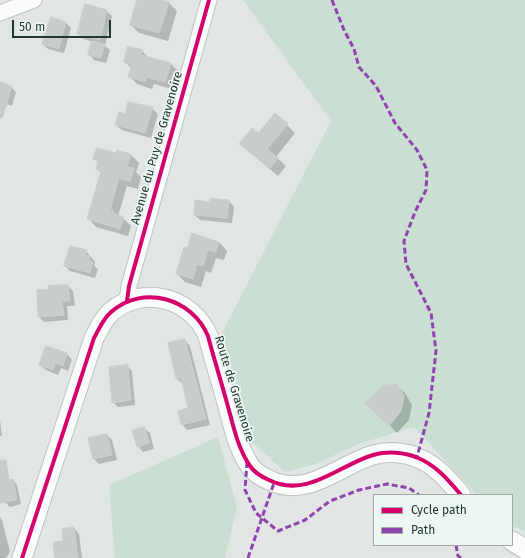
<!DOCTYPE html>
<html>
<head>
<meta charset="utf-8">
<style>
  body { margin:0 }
  #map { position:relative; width:525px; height:558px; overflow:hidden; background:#e1e6e4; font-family:"Fira Sans",sans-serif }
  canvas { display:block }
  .legend { position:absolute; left:373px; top:494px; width:140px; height:52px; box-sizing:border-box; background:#eef6f2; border:1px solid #9caaa5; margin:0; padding:5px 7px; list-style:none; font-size:12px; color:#213731 }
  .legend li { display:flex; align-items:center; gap:8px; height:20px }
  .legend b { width:20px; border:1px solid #9caaa5 }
  .scale { position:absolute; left:12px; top:20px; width:99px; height:18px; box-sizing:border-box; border:2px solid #213731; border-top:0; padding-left:5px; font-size:12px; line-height:14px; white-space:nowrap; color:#213731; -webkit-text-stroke:3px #eef6f2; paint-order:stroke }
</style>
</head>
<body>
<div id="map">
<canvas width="525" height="558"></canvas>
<ul class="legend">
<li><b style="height:5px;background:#d6006c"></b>Cycle path</li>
<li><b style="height:5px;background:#8e44ad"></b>Path</li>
</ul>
<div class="scale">50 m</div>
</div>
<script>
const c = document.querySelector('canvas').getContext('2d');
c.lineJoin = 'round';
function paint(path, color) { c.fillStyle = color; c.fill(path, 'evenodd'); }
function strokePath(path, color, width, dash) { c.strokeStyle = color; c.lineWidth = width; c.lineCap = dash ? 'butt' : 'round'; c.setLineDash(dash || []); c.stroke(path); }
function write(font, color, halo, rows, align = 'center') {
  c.font = font + ' "Fira Sans",sans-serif'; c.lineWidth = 3.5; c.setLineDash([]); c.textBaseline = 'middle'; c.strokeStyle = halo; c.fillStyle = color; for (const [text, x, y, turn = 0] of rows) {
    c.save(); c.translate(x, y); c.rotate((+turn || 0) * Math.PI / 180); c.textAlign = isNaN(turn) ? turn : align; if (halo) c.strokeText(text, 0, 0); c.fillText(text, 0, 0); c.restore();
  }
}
paint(new Path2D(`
  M243,0H525V531L512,526V495H477L414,427L358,444L316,464L285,472L251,441L222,333L331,121Z
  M218,437L237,507L225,558H115L109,485Z`), '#cadfd1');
paint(new Path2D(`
  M138,0H159L169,3L177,11L168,41L139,33L131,25Z
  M106,11L112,16L105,46L110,50L106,63L94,60L89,54L93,42L84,39L78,34Z
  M52,19L66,23L71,28L64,53L48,49L43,44Z
  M142,51L149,58L170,63L178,71L172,89L154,84L152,89L137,84L130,77L132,69L125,62Z
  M0,84L11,87L16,92L12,106L6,104L2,118L0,117Z
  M152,108L158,114L151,138L122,130L116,125Z
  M287,125L295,133L276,157L286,166L278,176L240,144Z
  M116,155H131L139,163L136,172L141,177L138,189L127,186L118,216L123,218L131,226L128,236L96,227L88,218L101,173L97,169L99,163L95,159Z
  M228,201L234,206L232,223L200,220L195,215L209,203Z
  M219,242L227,251L224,260L216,258L211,273L206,271L201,287L185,282L177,274L184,249Z
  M86,251L95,262L94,266L98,269L95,278L70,271L65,266Z
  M68,286L73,291L75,306H67L68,320L44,322L39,317L38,291Z
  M185,340L190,346L210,425L187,430L182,424L189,409L183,384L177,379Z
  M47,347L67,354L72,360L68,371L61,368L58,375L46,370L40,365Z
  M127,366L132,371L135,405L118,407L113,402Z
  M396,385L405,393L412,405L409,420L397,433L367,403Z
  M0,420L2,436H0Z
  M144,428L150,433L154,449L143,452L138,446Z
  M107,435L112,440L117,460L99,464L94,459L89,439Z
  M13,480L17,485L21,504L10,507L5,502Z
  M0,517L2,520L10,552L6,558H0Z
  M74,528L79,534L82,558H56Z`), '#0003');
const building = new Path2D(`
  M137,0H163L169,2L159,33L130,25Z
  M85,4L107,10L100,40L77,34Z
  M51,17L66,22L59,49L42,44Z
  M92,41L105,44L101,58L88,55Z
  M128,46L143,50L141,55L171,63L165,82L146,77L145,82L128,77L132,65L124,62Z
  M0,82L12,86L3,116L0,115Z
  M128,102L153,107L145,133L115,125L119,112L125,114Z
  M275,113L288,124L267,149L278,158L270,168L239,144L252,128L258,133Z
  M97,148L116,153L117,150L131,154L127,167L134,168L130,182L119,178L110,210L114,211L113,213L124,217L120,229L87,219L101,171L96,169L98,161L93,159Z
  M210,198L229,200L227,218L194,215L195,200L209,202Z
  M192,233L219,242L216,252L208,250L203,266L197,264L193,279L176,274L184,247L187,248Z
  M70,246L87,250L85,255L90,256L89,261L93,262L90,273L64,266Z
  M68,285L70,301H62L64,315L38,317L37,290L49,289L48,286Z
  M185,339L206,419L181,425L178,411L188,408L181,378L176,379L168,343Z
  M46,346L67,353L63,366L55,363L53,370L39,365Z
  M128,365L131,400L112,403L109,367Z
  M397,384L404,396L401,411L389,426L365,403L383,386Z
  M145,427L149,443L137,447L132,430Z
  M107,434L112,455L93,459L88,438Z
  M0,460H6L9,480L13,479L17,500L0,503Z
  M74,527L78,558H55L53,542L63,541L62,529Z`);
paint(building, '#c8cdcb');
strokePath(building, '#cacfcd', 1);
const minor = new Path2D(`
  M0,13L34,0
  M127,301L129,286L209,0`);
const tertiary = new Path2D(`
  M512,541L525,549
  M22,558L94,338C99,329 103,319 111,312C143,284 192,298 208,336C214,359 221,381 227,403C233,424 237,447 250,466C254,472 262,477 269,480C307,499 339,465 373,455C387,451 405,452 418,458C436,465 449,481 461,495`);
strokePath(minor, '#bec3c1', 17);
strokePath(tertiary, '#bec3c1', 21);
strokePath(minor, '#fafbfb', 15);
strokePath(tertiary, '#fafbfb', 19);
strokePath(new Path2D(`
  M332,0L344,30L354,49L359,67L376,86L395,123L417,150L427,170L426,190L415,212L404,241L406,264L431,313L436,351L429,413L417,457
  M247,462L245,490L256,513L278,531L305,520L330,501L359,490L387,484L409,488L419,495
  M456,545L458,556L461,558
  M248,558L274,483`), '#8e44ad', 3, [6, 3]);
strokePath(new Path2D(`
  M127,301L129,286L209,0
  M22,558L94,338C99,329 103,319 111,312C143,284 192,298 208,336C214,359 221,381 227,403C233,424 237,447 250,466C254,472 262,477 269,480C307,499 339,465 373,455C387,451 405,452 418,458C436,465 449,481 461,495`), '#d6006c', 4);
write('12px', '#213731', '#eef6f2', [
  ["Avenue du Puy de Gravenoire",157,148,-74],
  ["Route de Gravenoire",234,389,73]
]);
</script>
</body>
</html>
